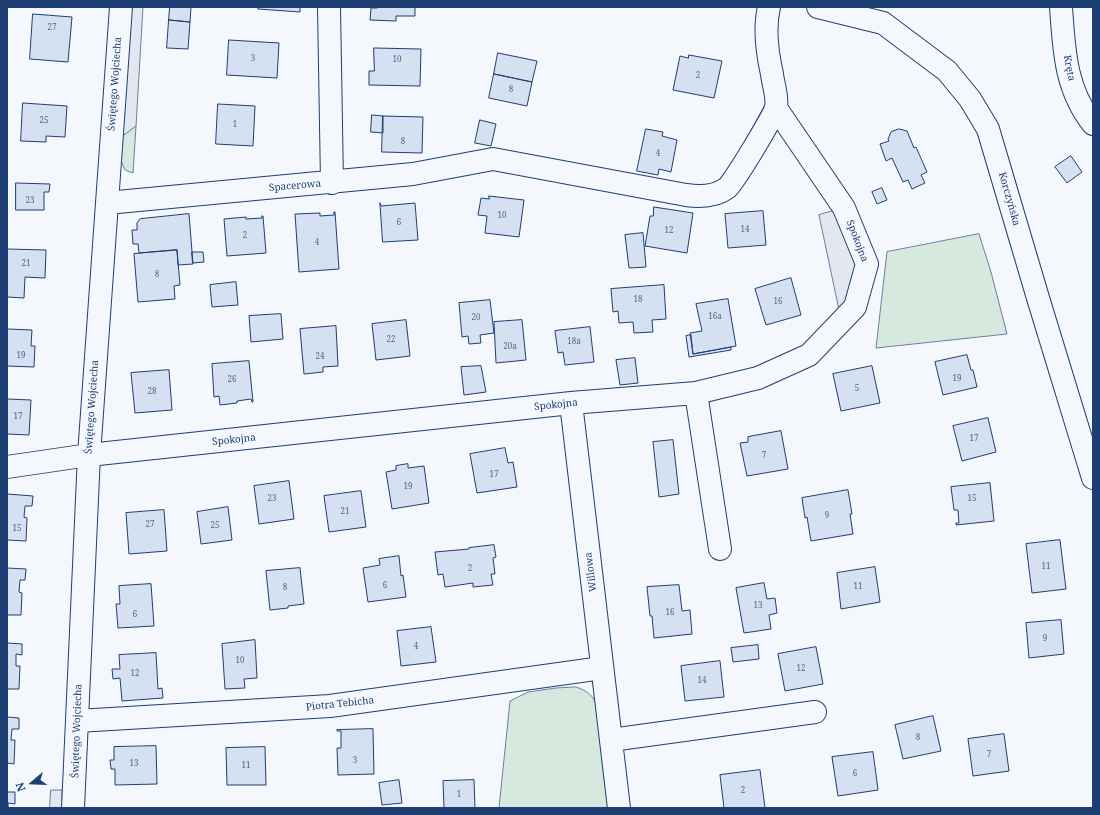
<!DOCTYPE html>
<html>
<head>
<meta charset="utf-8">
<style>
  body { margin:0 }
  #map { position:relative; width:1100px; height:815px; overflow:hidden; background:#f4f7fb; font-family:"Noto Serif",serif }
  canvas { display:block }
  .frame { position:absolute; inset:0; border:8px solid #1d3f73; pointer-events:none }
  .north { position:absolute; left:12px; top:763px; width:40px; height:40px; -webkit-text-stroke:3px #f4f7fb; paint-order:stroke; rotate:251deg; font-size:11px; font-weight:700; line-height:16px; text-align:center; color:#1d3f73 }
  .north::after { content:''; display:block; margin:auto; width:14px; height:18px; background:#1d3f73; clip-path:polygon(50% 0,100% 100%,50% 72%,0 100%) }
</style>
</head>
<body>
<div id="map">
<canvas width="1100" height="815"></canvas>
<div class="frame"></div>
<div class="north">N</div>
</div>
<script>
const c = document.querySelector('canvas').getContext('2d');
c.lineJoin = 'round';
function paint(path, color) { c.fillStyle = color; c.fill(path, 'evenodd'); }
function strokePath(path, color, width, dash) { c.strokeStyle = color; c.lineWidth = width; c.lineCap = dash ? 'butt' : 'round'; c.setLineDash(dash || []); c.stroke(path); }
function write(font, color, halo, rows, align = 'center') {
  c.font = font + ' "Noto Serif",serif'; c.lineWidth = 3; c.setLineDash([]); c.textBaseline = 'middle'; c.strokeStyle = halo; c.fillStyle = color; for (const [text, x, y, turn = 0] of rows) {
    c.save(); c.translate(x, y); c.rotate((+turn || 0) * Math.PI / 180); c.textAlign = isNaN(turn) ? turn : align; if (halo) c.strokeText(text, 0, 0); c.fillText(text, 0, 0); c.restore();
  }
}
const green = new Path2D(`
  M136,126L133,173L125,170L116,149L120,138Z
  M979,234L991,272L1007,334L876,348L887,252Z
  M576,687C588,691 592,695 598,706L610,808H499L510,701L528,692L556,688Z`);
paint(green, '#d7e8df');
strokePath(green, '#687fa3', 1);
const parking = new Path2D(`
  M129,7H143L136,126L120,138Z
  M844,208L867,264L855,307L839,310L819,215Z
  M51,790H62V808H50Z`);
paint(parking, '#e3e8f0');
strokePath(parking, '#687fa3', 1);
const building = new Path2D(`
  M170,7H191L190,22L169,20Z
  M258,7H300V12L258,9Z
  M377,7H415V16H396V21L370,20L371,8H377Z
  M33,14L72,17L68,62L30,59Z
  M169,20L190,22L188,49L167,48Z
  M229,40L279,43L277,78L227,75Z
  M374,48L421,49L420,86L369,85V71H374Z
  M498,53L537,61L532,82L494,74Z
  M689,55L722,61L714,98L673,90L680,56L688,58Z
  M494,74L532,82L527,106L489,98Z
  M23,103L67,106L65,137L46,136V142L21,141Z
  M218,104L255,106L253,146L216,144Z
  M372,115L383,116V133L371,132Z
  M383,116L423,117L422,153L382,152Z
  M480,120L496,124L491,146L475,143Z
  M646,129L663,132L662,136L677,140L671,172L659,169L658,175L637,171Z
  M899,129L907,131L914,148L916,147L927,172L921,175L925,183L912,189L908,180L903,182L892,158L886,161L880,144L889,141L888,139L891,132Z
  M1071,156L1082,172L1067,183L1055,167Z
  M16,183L50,184L49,192H44V210H16Z
  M882,188L887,200L877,204L872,192Z
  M489,196L524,200L519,237L485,233L487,216L478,215L481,198L489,199Z
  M380,203L381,206L415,203L418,240L383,242Z
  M654,207L693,213L687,253L645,246L650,216H653Z
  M763,211L766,245L728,248L725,214Z
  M334,212H335L339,269L299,272L295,214L320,213V216L334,215Z
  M189,214L193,264L178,265L177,250L139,253L138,244H133L132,230H137V223L140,219Z
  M262,216H263L266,253L227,256L224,219L246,217V219L262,218Z
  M643,233L646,267L629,268L625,235Z
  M7,249L46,250L45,278L25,277L24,298L7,297Z
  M177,250L180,285L174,286L175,299L138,302L134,254Z
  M192,252H203L204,262L193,263Z
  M791,278L801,315L766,325L755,289Z
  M236,282L238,305L212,307L210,285Z
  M664,285L666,319L652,320L653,332L634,333L633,322L619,323L618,311L613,312L611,289Z
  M728,299L736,346L693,354L690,333L702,331L696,304Z
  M490,300L494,333L480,335L481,343L469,344L468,336L462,337L459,303Z
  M281,314L283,339L251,342L249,316Z
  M406,320L410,356L376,360L372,324Z
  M522,320L526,360L496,363L494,322Z
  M336,326L338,366L323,367V372L304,374L300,329Z
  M590,327L594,362L565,365L563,352L558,353L555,331Z
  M7,329L32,330L31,346H35L34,367L7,366Z
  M691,335L693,354L731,347V350L689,357L686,336Z
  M967,355L971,370H973L977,387L943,395L935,362Z
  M635,358L638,383L620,385L616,360Z
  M249,361L253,402H252L251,399L237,401V403L220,405L219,396L214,397L212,364Z
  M481,366L486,392L464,395L461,367Z
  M872,366L880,403L841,411L833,374Z
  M169,370L172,410L135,413L131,373Z
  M7,399L31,400L29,435L7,434Z
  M988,418L996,452L962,461L953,426Z
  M781,431L788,469L747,476L740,443L748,442V437Z
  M673,440L679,494L659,497L653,442Z
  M505,448L508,463L513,462L517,487L477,493L470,454Z
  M408,464V468L424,466L429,503L392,509L386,472L396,470V466Z
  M289,481L294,519L259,524L254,486Z
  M990,483L994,521L956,525V523H959L958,510H954L951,487Z
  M848,490L852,514H850L853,534L811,541L807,517L805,518L802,498Z
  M361,491L366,527L329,532L324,496Z
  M7,494L33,496L32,506H25L24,517L27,518L26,541L7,540Z
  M228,507L232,540L201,544L197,512Z
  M164,510L167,551L129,554L126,513Z
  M1060,540L1066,589L1032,593L1026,544Z
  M494,545L496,557L493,558L495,574H491L493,585L473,587V583L445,587L443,574L438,575L435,552L469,549V548Z
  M399,556L401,576L403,575L406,597L368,602L363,568L380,565L379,559Z
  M875,567L880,602L841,609L837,573Z
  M7,568L26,569L25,580H20L19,592L22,593L21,615H7Z
  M300,568L304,604L288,606V608L270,610L266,571Z
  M764,583L767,599L775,598L777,613L769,615L771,629L744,633L736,588Z
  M151,584L154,626L118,628L116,604H120L119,586Z
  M679,585L682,611L690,610L692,634L654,638L652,616H650L647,587Z
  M1061,620L1064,654L1029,658L1026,623Z
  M431,627L436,662L401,666L397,631Z
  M255,640L257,678L244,679L245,688L225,689L222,644Z
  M7,643L22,644V655L16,654V666H20L19,689H7Z
  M758,645L759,659L733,662L731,648Z
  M816,647L823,684L785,691L778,654Z
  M156,653L158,689L162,688L163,698L122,701L120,678L113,679L112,669H120L119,655Z
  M720,661L724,697L685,701L681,666Z
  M933,716L941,751L903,759L895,725Z
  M7,717L19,718V729H12L11,740H15L14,764L7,763Z
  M373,729L374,774L338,775L337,748H341V731H337V730Z
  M1004,734L1009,771L973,776L968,739Z
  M156,746L157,784L115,785V769H111L110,760H114V747Z
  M265,747L266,785H227L226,748Z
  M873,752L878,790L838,796L832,757Z
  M760,770L765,808H724L720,775Z
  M399,780L402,803L382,805L379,783Z
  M474,780L475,808H444L443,781Z
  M7,792H15V804L8,803V808Z`);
paint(building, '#d5e0f0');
strokePath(building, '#1d3f73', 1);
const minor = new Path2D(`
  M329,7L332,183
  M1061,7C1064,49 1065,89 1093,124
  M107,203L413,174L493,159L686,195C700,197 715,197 727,188C733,184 775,114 776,107C778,97 773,84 772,74C767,52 764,28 769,7
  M696,393L720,549
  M571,403L619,808
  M7,467L89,455L571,403L696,393L758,378L809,355L855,307L867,264L844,208L776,108
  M77,721L330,706L602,668
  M611,740L815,712
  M73,808L89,455L121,7`);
const major = new Path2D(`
  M818,7L883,23L947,71L970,99L988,129L1038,298L1093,478`);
strokePath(minor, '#1d3f73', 24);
strokePath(major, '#1d3f73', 24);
strokePath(minor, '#f4f7fb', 22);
strokePath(major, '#f4f7fb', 22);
write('8px', '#4b6792', null, [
  ["27",52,28],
  ["3",253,59],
  ["10",397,60],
  ["2",698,76],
  ["8",511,90],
  ["25",44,121],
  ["1",235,125],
  ["8",403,142],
  ["4",658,154],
  ["23",30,201],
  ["10",502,216],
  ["6",399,223],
  ["14",745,230],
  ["12",669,231],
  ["2",245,236],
  ["4",317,243],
  ["21",26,264],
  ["8",157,275],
  ["18",638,300],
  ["16",778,302],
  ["16a",715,317],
  ["20",476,318],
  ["22",391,340],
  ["18a",574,342],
  ["20a",510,347],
  ["19",21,356],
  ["24",320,357],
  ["19",957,379],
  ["26",232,380],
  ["5",857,389],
  ["28",152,392],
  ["17",18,417],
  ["17",974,439],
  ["7",764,456],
  ["17",494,475],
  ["19",408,487],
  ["23",272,499],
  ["15",972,499],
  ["21",345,512],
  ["9",827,516],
  ["27",150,525],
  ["25",215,526],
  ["15",17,529],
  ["11",1046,567],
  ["2",470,569],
  ["6",385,586],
  ["11",858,587],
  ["8",285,588],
  ["13",758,606],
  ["16",670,613],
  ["6",135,615],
  ["9",1045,639],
  ["4",416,647],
  ["10",240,661],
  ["12",801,669],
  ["12",135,674],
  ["14",702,681],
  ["8",918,738],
  ["7",989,755],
  ["3",355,761],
  ["13",134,764],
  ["11",246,766],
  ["6",855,774],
  ["2",743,791],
  ["1",459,795]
]);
write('10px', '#1d3f73', '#f4f7fb', [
  ["Kręta",1069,68,79],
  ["Świętego Wojciecha",115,84,-86],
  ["Spacerowa",295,186,-5],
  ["Korczyńska",1009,199,74],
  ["Spokojna",857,241,69],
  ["Spokojna",556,405,-6],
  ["Świętego Wojciecha",92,407,-86],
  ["Spokojna",234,440,-6],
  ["Willowa",591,572,-97],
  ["Piotra Tebicha",340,704,-6],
  ["Świętego Wojciecha",77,731,-88]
]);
</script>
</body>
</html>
